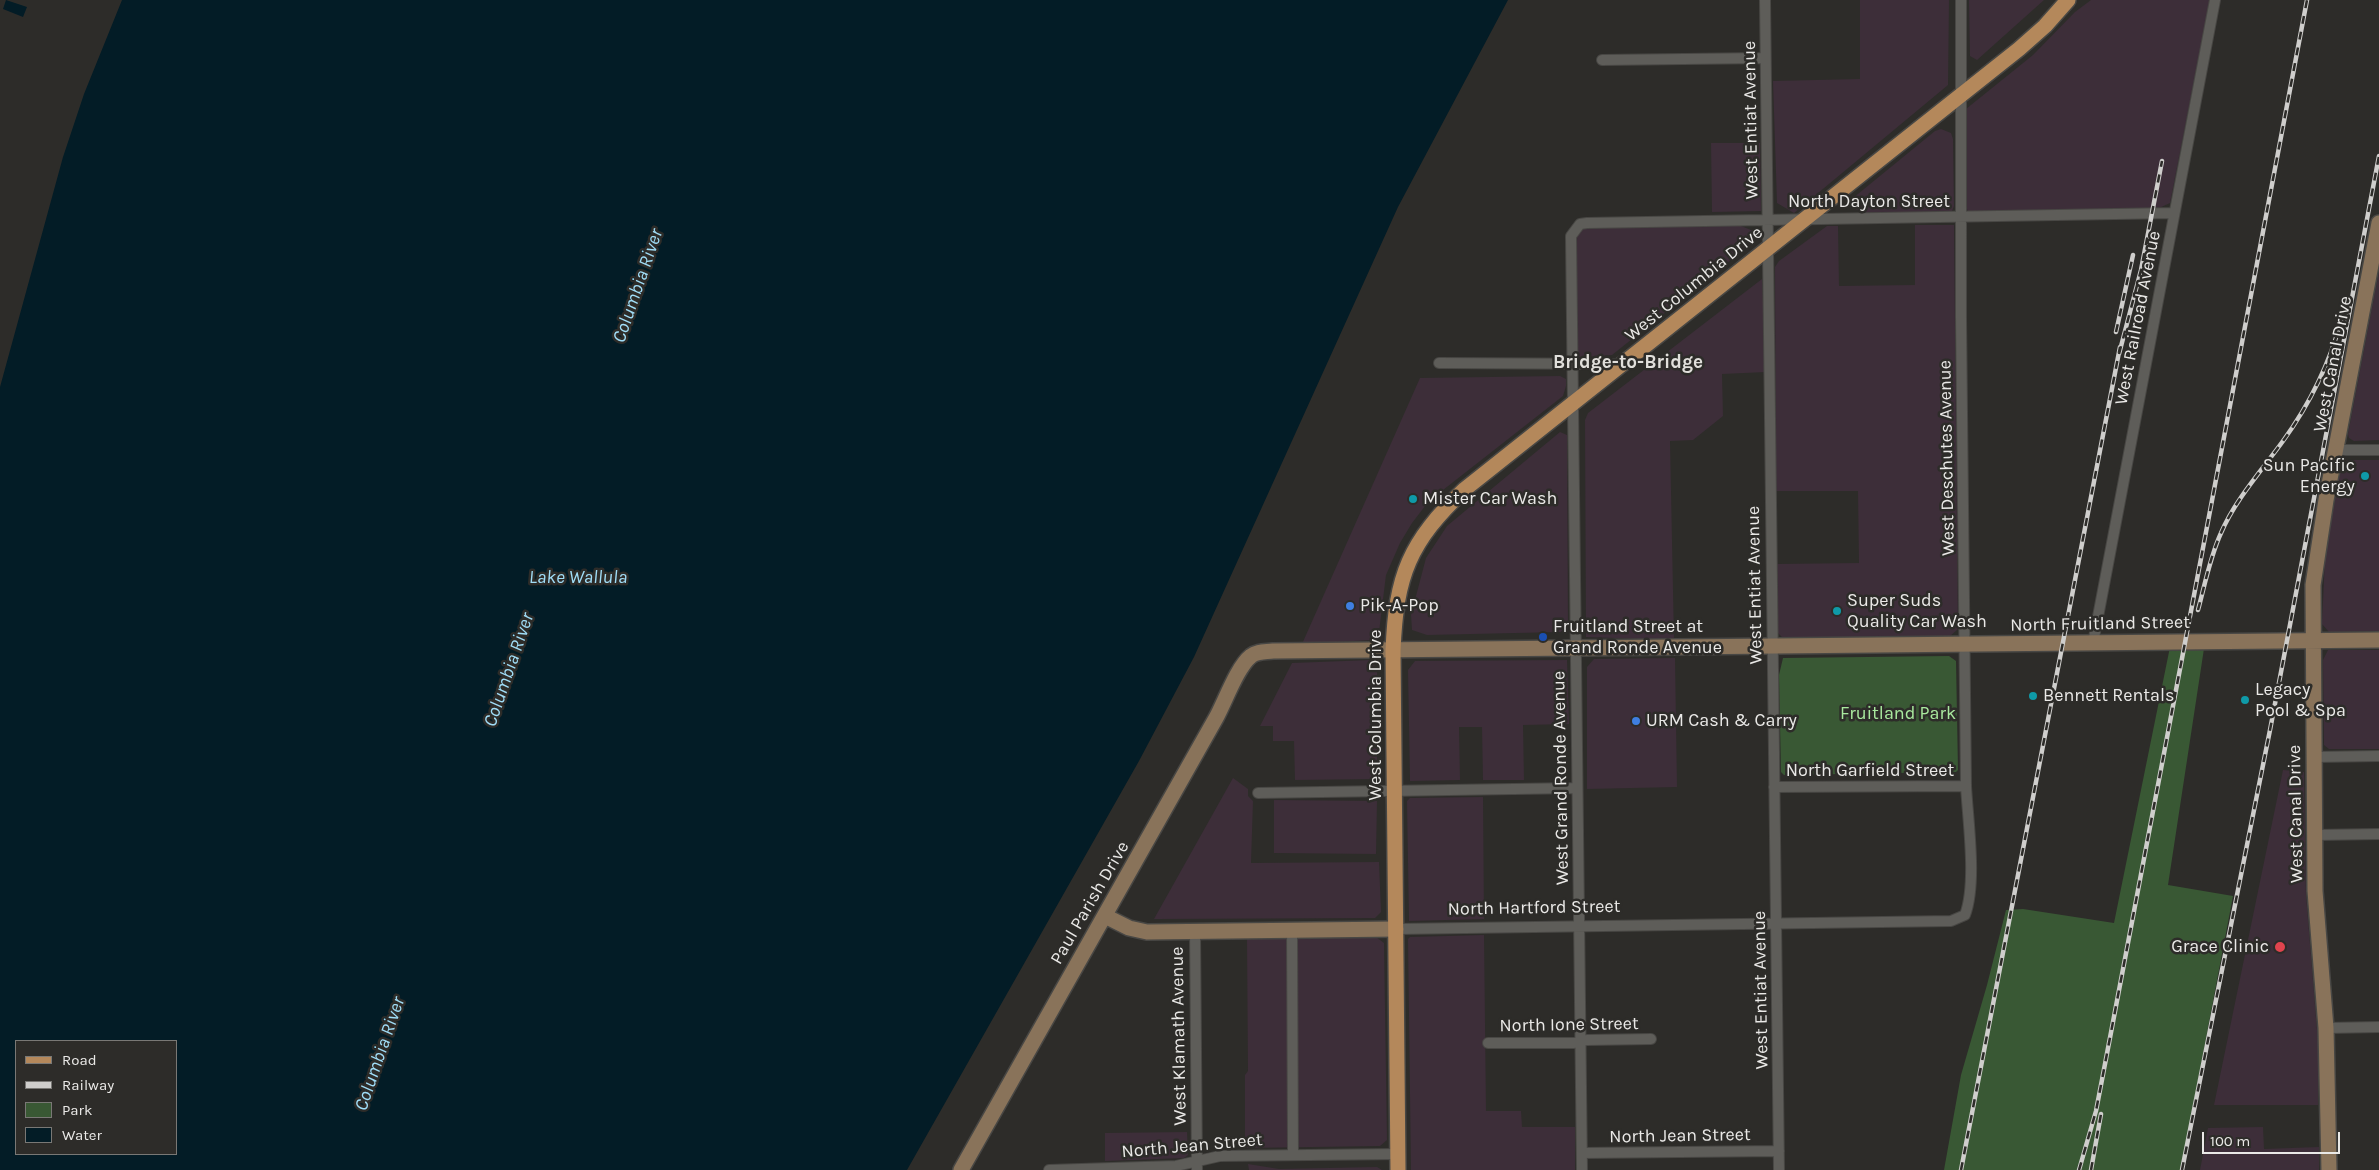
<!DOCTYPE html>
<html>
<head>
<meta charset="utf-8">
<style>
  body { margin:0 }
  #map { position:relative; width:2379px; height:1170px; overflow:hidden; background:#2d2c29; font-family:Karla,sans-serif }
  canvas { display:block }
  .legend { position:absolute; left:15px; top:1040px; width:162px; height:115px; box-sizing:border-box; background:#2d2c29; border:1px solid #797875; margin:0; padding:6px 9px; list-style:none; font-size:15px; color:#eae9e7 }
  .legend li { display:flex; align-items:center; gap:10px; height:25px }
  .legend b { width:25px; border:1px solid #797875 }
  .scale { position:absolute; left:2202px; top:1132px; width:138px; height:22px; box-sizing:border-box; border:2px solid #eae9e7; border-top:0; padding-left:6px; font-size:15px; line-height:18px; white-space:nowrap; color:#eae9e7; -webkit-text-stroke:4px #2d2c29; paint-order:stroke }
</style>
</head>
<body>
<div id="map">
<canvas width="2379" height="1170"></canvas>
<ul class="legend">
<li><b style="height:6px;background:#b4885b"></b>Road</li>
<li><b style="height:6px;background:#cfcecc"></b>Railway</li>
<li><b style="height:14px;background:#395834"></b>Park</li>
<li><b style="height:14px;background:#031c26"></b>Water</li>
</ul>
<div class="scale">100 m</div>
</div>
<script>
const c = document.querySelector('canvas').getContext('2d');
c.lineJoin = 'round';
function paint(path, color) { c.fillStyle = color; c.fill(path, 'evenodd'); }
function strokePath(path, color, width, dash) { c.strokeStyle = color; c.lineWidth = width; c.lineCap = dash ? 'butt' : 'round'; c.setLineDash(dash || []); c.stroke(path); }
function write(font, color, halo, rows, align = 'center') {
  c.font = font + ' Karla,sans-serif'; c.lineWidth = 5; c.setLineDash([]); c.textBaseline = 'middle'; c.strokeStyle = halo; c.fillStyle = color; for (const [text, x, y, turn = 0] of rows) {
    c.save(); c.translate(x, y); c.rotate((+turn || 0) * Math.PI / 180); c.textAlign = isNaN(turn) ? turn : align; if (halo) c.strokeText(text, 0, 0); c.fillText(text, 0, 0); c.restore();
  }
}
paint(new Path2D(`
  M1860,0H1949L1948,85L1794,213L1777,203L1773,81L1860,79Z
  M1969,0H2044L1977,60L1970,56Z
  M2091,0H2210L2170,203L2159,208L1969,212L1966,208V109L2033,55L2075,12Z
  M1941,129L1951,133L1953,139L1954,206L1952,211L1948,214L1867,213L1857,210L1852,206L1853,198L1935,131Z
  M1711,143H1760L1761,211L1712,212Z
  M1736,224L1756,232V239L1751,244L1612,355L1575,358L1573,225Z
  M1915,225H1954L1958,629L1949,637L1783,638L1778,633L1777,564L1859,563L1858,491H1776L1775,267L1779,261L1827,226H1838L1839,286L1915,285Z
  M2379,271V440L2354,441L2349,438L2348,434Z
  M1762,279L1766,372L1722,374L1723,416L1693,440L1670,441L1674,640L1586,637L1585,420L1588,413Z
  M1560,376L1566,379V386L1563,396L1429,501L1412,523L1400,543L1386,575L1379,632L1372,640L1302,644L1420,378Z
  M1560,432L1567,435L1568,628L1560,632L1427,635L1412,630L1411,615L1426,558L1447,526Z
  M2347,460H2379V631L2329,632L2322,624L2325,557L2341,466Z
  M2328,650H2379V749H2329L2324,745L2323,660Z
  M1675,658L1677,787L1587,789V667L1594,659Z
  M1371,660L1377,669V779L1295,780L1294,741H1273V726H1260L1292,663Z
  M1567,660L1569,724L1523,725L1524,780H1483L1482,727H1459L1460,780L1410,781L1408,670L1415,661Z
  M2283,770L2304,772L2306,895L2318,1042V1105H2214Z
  M1233,778L1248,789V796L1253,801L1251,863L1379,862L1381,912L1375,918L1154,919Z
  M1483,797L1484,919L1409,921L1407,801L1410,798Z
  M1274,800L1377,801L1376,854L1274,853Z
  M1484,935L1486,1111H1521L1522,1127H1575V1170H1411L1408,939L1410,937Z
  M1376,937L1384,943L1387,1140L1380,1146L1245,1148V1075L1248,1071L1247,939Z
  M2263,1127L2264,1149L2319,1147V1170H2200L2208,1128Z
  M1187,1132L1188,1155L1184,1158L1105,1161V1133Z
  M1248,1164L1279,1169L1377,1167L1382,1170H1249Z`), '#3d2e39');
paint(new Path2D(`
  M2171,642H2205L2168,885L2233,896L2181,1170H1944L1961,1075L1987,985L2006,910L2023,909L2114,923Z
  M1949,656L1956,661L1958,770L1956,772L1784,775L1781,772L1779,675L1783,658Z`), '#395834');
paint(new Path2D(`
  M6,0L27,7L23,17L3,9Z
  M122,0H1508L1398,207L1194,657L1139,761L907,1170H0V387L63,157L84,94ZM176,1041V1154H16V1041Z`), '#031c26');
const street = new Path2D(`
  M1765,0L1779,1170
  M1602,60L1765,58
  M1439,363L1623,364
  M2335,450H2379
  M2093,643L2215,0
  M2313,757L2379,756
  M1774,787L1966,786
  M1258,793L1577,788
  M2314,835L2379,834
  M1396,929L1951,921L1965,915C1977,883 1968,822 1966,786L1961,318V0
  M1292,930L1293,1155
  M1195,931L1197,1170
  M2326,1028L2379,1027
  M1488,1043H1574L1587,1040L1651,1039
  M1582,1153L1779,1151
  M1049,1170L1176,1166L1220,1156L1398,1154
  M1582,1170L1571,236L1580,224L1587,223L2174,213`);
const secondary = new Path2D(`
  M1105,916L1129,928L1147,932L1396,929
  M961,1170L1216,718C1225,702 1237,667 1251,656C1257,651 1265,652 1273,651L2379,640
  M2329,1170L2326,1028L2315,891L2313,585L2326,500L2379,223`);
const primary = new Path2D(`
  M1398,1170L1393,651C1396,575 1409,542 1465,489L2019,49L2045,26L2068,0`);
strokePath(street, '#484744', 12);
strokePath(secondary, '#484744', 18);
strokePath(primary, '#484744', 18);
strokePath(street, '#5e5d59', 10);
strokePath(secondary, '#89735a', 15);
strokePath(primary, '#b4885b', 15);
const rail = new Path2D(`
  M2116,332L2133,255
  M2119,354L2141,270L2162,161
  M2198,610C2205,584 2210,557 2221,533C2235,500 2262,470 2283,441C2309,405 2329,365 2341,321
  M1961,1170L2120,347
  M2079,1170L2096,1111L2105,1064L2307,0
  M2091,1170L2101,1114
  M2182,1170L2270,730L2379,156`);
strokePath(rail, '#cfcecc', 4.5);
strokePath(rail, '#2d2c29', 2.5, [8]);
for (const [x, y, r, color] of [
  [2365,476,5,"#0f9aa8"],
  [1413,499,5,"#0f9aa8"],
  [1350,606,5,"#3f7fe0"],
  [1837,611,5,"#0f9aa8"],
  [1543,637,5,"#1a4fb4"],
  [2033,696,5,"#0f9aa8"],
  [2245,700,5,"#0f9aa8"],
  [1636,721,5,"#3f7fe0"],
  [2280,947,6,"#e0444e"]
]) { const dot = new Path2D(); dot.arc(x, y, r, 0, 2 * Math.PI); c.fillStyle = color; c.fill(dot); strokePath(dot, '#2d2c29', 2); }
write('18px', '#eae9e7', '#2d2c29', [
  ["West Entiat Avenue",1751,120,-91],
  ["North Dayton Street",1869,202],
  ["West Columbia Drive",1694,284,-39],
  ["West Railroad Avenue",2138,318,-79],
  ["West Canal Drive",2333,364,-79],
  ["West Deschutes Avenue",1947,458,-91],
  ["West Entiat Avenue",1755,585,-91],
  ["North Fruitland Street",2100,624,-1],
  ["West Columbia Drive",1376,715,-90],
  ["North Garfield Street",1870,771],
  ["West Grand Ronde Avenue",1561,778,-91],
  ["West Canal Drive",2296,814,-91],
  ["Paul Parish Drive",1090,903,-60],
  ["North Hartford Street",1534,908,-1],
  ["West Entiat Avenue",1761,990,-91],
  ["North Ione Street",1569,1025,-1],
  ["West Klamath Avenue",1179,1036,-91],
  ["North Jean Street",1680,1136,-1],
  ["North Jean Street",1192,1146,-5]
]);
write('18px', '#eae9e7', '#2d2c29', [
  ["Sun Pacific",2355,466,"right"],
  ["Energy",2355,487,"right"],
  ["Mister Car Wash",1423,499],
  ["Super Suds",1847,601],
  ["Quality Car Wash",1847,622],
  ["Pik-A-Pop",1360,606],
  ["Fruitland Street at",1553,627],
  ["Grand Ronde Avenue",1553,648],
  ["Legacy",2255,690],
  ["Pool & Spa",2255,711],
  ["Bennett Rentals",2043,696],
  ["URM Cash & Carry",1646,721],
  ["Grace Clinic",2269,947,"right"]
], 'left');
write('18px', '#a9e99e', '#2d2c29', [
  ["Fruitland Park",1898,714]
]);
write('italic 19px', '#a0ddf7', '#2d2c29', [
  ["Columbia River",638,286,-71],
  ["Lake Wallula",578,578],
  ["Columbia River",509,670,-71],
  ["Columbia River",380,1054,-71]
]);
write('bold 19px', '#e1dfdb', '#2d2c29', [
  ["Bridge-to-Bridge",1628,363]
]);
</script>
</body>
</html>
